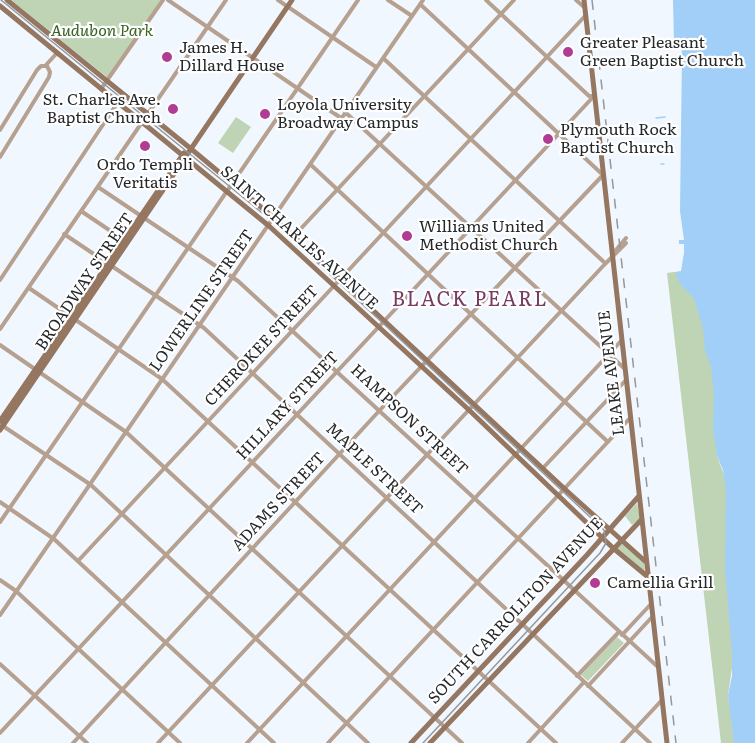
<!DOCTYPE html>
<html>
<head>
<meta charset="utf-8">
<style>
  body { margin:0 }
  canvas { display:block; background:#f1f7fe }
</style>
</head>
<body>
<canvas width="755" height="743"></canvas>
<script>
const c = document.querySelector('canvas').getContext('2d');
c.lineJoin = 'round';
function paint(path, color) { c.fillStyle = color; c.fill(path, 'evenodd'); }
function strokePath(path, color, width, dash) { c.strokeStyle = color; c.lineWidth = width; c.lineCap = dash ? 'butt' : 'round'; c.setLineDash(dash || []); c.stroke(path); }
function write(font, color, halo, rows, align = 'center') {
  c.font = font + ' Literata,serif'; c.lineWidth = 4.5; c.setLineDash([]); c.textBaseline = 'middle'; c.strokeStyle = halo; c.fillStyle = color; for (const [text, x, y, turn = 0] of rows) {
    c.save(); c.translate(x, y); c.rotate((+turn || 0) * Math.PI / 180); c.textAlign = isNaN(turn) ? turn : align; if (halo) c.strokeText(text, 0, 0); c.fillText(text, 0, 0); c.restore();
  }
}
paint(new Path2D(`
  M11,0H163L108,78Z
  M236,117L251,127L233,153L218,143Z
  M681,271L699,292L714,371L717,456L726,480L734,654L728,695L736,743H721L667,273Z
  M637,503L640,518L632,525L625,516Z
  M622,542L644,561L645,572L616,548Z
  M617,637L624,643L588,681L581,675Z`), '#bfd4b5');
paint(new Path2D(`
  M673,0H755V743H734L728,695L732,676V653L725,568L726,491L723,470L717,456L713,429L714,394L711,366L705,351L703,328L694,298L680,284L676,275L679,256L678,43H674Z`), '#a1cff7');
paint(new Path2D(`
  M680,39L682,53L680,211L684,240H676L672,201L674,43H677V40Z
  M676,244H684V253L681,271L674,272Z`), '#f1f7fe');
strokePath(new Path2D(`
  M656,118L665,117
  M657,135H665
  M659,149H664
  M661,164H664`), '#a1cff7', 1.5);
strokePath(new Path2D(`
  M168,0L341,118
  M278,0L376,67
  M388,0L412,16
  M486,0L589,96H594
  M576,0L584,7
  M383,58L605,263
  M46,65L57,53
  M101,89L163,0
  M345,112L625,369
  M0,130L37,70L41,66H47L50,72L49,77L0,157
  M310,164L608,442
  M98,187L238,281L658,667
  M81,211L124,240
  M64,234L204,328L650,743
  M294,236L514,0
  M616,250L626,238
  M0,280L118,102
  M29,288L162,379L556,743
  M0,329L226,0
  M0,345L126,432L462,743
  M0,424L91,485L368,743
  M543,468L626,380
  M0,502L54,539L274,743
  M0,522L358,0
  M78,561L585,16
  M0,580L16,591L180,743
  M0,615L423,0
  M622,635L651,604
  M0,664L87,743
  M577,676L619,632
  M588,686L653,616
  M0,733L594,96
  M73,743L380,410L603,175L420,4
  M158,743L605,264L626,243
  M247,743L622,340
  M328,743L630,418
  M528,743L584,682
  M622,743L662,700`), '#b6a090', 4);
strokePath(new Path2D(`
  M7,0L190,148L274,218L568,492L646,562
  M584,0L667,743
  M0,6L269,226L469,410L613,548L648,577
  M0,421L184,153
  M0,430L292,0
  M411,743L587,555L639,496
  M430,743L642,519`), '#957660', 5);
strokePath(new Path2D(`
  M1,0L272,221L386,326L604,530L606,543L600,553L423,743`), '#93989d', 1.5);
strokePath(new Path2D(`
  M592,0L676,743`), '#93989d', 1.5, [10, 10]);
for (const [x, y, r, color] of [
  [568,52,6,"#b13c93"],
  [167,57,6,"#b13c93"],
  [173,109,6,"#b13c93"],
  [265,114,6,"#b13c93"],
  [548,139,6,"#b13c93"],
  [145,146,6,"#b13c93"],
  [407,236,6,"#b13c93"],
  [595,583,6,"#b13c93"]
]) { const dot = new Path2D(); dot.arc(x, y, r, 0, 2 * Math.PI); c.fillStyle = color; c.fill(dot); strokePath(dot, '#fff', 2); }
write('italic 16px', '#396322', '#fff', [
  ["Audubon Park",102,31]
]);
write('16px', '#25282a', '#fff', [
  ["Greater Pleasant",580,43],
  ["Green Baptist Church",580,61],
  ["James H.",179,48],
  ["Dillard House",179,66],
  ["St. Charles Ave.",161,100,"right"],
  ["Baptist Church",161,118,"right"],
  ["Loyola University",277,105],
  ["Broadway Campus",277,123],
  ["Plymouth Rock",560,130],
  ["Baptist Church",560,148],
  ["Ordo Templi",145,165,"center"],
  ["Veritatis",145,183,"center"],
  ["Williams United",419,227],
  ["Methodist Church",419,245],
  ["Camellia Grill",607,583]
], 'left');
write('16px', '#25282a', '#fff', [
  ["SAINT CHARLES AVENUE",299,238,42],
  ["BROADWAY STREET",85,282,-56],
  ["LOWERLINE STREET",202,301,-55],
  ["CHEROKEE STREET",262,346,-47],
  ["LEAKE AVENUE",612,373,-97],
  ["HILLARY STREET",288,406,-47],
  ["HAMPSON STREET",409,420,43],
  ["MAPLE STREET",374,469,43],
  ["ADAMS STREET",279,502,-47],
  ["SOUTH CARROLLTON AVENUE",516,611,-47]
]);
c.letterSpacing = '1.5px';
write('20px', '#773b65', '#fff', [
  ["BLACK PEARL",470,300]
]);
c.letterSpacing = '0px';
</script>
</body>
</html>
